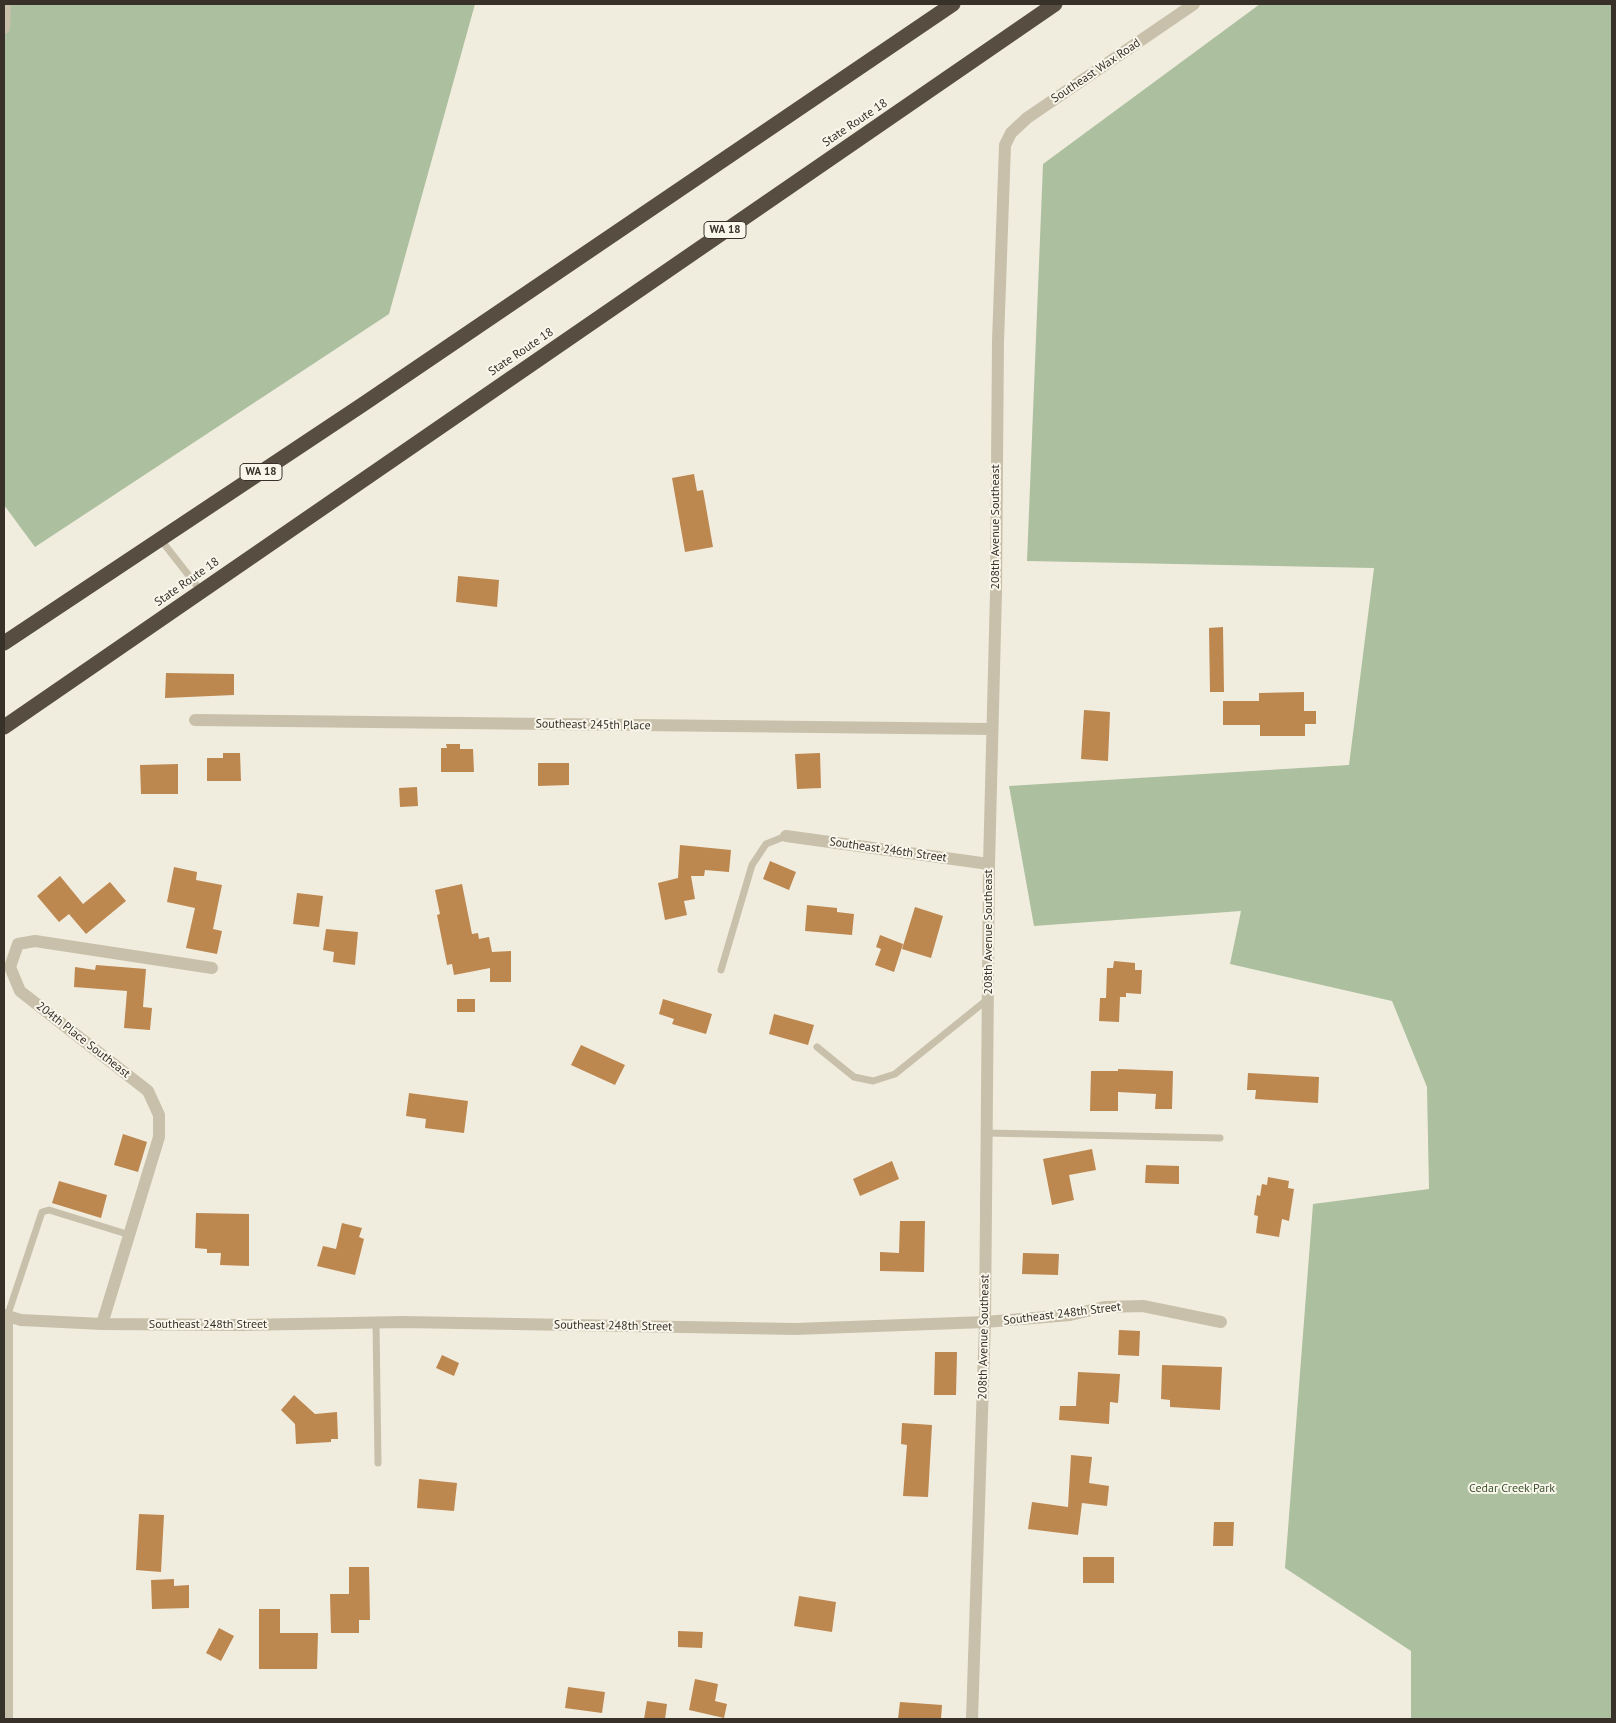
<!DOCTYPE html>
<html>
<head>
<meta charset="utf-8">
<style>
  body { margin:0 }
  #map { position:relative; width:1616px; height:1723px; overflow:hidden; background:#f1edde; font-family:"PT Sans",sans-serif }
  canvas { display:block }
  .frame { position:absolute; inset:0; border:5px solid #37312a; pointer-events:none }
</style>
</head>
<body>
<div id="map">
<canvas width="1616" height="1723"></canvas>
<div class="frame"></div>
</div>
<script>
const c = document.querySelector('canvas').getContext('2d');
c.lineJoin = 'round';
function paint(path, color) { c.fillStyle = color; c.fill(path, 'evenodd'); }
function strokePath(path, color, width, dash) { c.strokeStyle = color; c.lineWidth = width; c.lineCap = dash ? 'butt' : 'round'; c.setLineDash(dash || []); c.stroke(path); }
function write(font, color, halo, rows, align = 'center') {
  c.font = font + ' "PT Sans",sans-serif'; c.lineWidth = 4; c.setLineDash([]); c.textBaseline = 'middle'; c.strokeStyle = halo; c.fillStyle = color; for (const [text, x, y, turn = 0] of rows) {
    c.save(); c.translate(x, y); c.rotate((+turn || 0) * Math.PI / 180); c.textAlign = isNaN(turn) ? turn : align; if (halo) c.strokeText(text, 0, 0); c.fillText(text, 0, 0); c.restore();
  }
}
paint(new Path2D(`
  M4,4H475L389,314L35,547L4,505Z
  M1260,4H1612V1719H1411V1651L1285,1568L1313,1204L1429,1189L1427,1087L1392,1001L1230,964L1241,911L1034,926L1009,786L1349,765L1374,568L1027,561L1043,164Z`), '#acbf9f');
paint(new Path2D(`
  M694,474L697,491L703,490L713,547L685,552L672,478Z
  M458,576L499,580L497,607L456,602Z
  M1223,627L1224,692H1210L1209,628Z
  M166,673L234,674V695L165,698Z
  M1304,692V711H1316V724H1305V736H1260V725H1223V701H1259V693Z
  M1084,710L1110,712L1108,761L1081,759Z
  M446,744H460V749H473L474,772H441V748H447Z
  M223,753H240L241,781H207V758H223Z
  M820,753L821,788L797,789L795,754Z
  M538,763H569V785L538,786Z
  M178,764V794H141L140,765Z
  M417,787L418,806L400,807L399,788Z
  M680,845L731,850L729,872L705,870L704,876H691L695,899L684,901L687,915L665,920L658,883L678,878Z
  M770,861L796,872L789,890L763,879Z
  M174,867L197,872L196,880L222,885L213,929L222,931L217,954L186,948L195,908L167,902Z
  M60,876L83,904L110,882L126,901L86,934L69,914L59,922L37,896Z
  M462,884L472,934L478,933L479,939L489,937L492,952L511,951V982H490V968L454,975L452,964L447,965L437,915L440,914L435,890Z
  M297,893L323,896L319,927L293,924Z
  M807,905L837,908V912L854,914L852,935L805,931Z
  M915,907L943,916L931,958L902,949Z
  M326,929L358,932L355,965L333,962L334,952L323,950Z
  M880,935L903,944L894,972L875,965L881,949L876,947Z
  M1114,961L1135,963V970H1142L1141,994L1126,993V997H1120L1119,1022L1099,1021L1100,998H1106L1107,968H1113Z
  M96,965L146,969L143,1007L152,1008L150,1030L124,1028L127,991L74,987L75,967L95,970Z
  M457,999H475V1012H457Z
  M663,999L712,1014L706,1034L672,1024L674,1019L659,1014Z
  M774,1014L814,1025L808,1045L769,1034Z
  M581,1045L625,1065L615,1085L571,1065Z
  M1118,1069L1173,1071L1172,1109H1155L1156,1094L1118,1092V1111H1090L1091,1071H1118Z
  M1248,1073L1319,1077L1318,1103L1255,1099L1256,1090H1247Z
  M409,1093L468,1101L464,1133L425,1128L426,1119L406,1116Z
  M123,1134L147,1142L138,1172L114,1165Z
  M1092,1149L1096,1170L1069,1175L1074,1200L1052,1205L1043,1159Z
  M892,1161L899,1179L860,1196L853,1179Z
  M1146,1165L1179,1166V1184L1145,1183Z
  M1268,1177L1289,1181L1288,1188L1294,1189L1289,1221L1282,1219L1279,1237L1256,1233L1258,1216L1254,1215L1257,1195L1260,1196L1262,1184L1267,1185Z
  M59,1181L107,1195L101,1218L52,1203Z
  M196,1213L249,1214V1266L220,1265L221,1253H207V1249L195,1248Z
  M900,1221H925L924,1272L880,1271V1252L899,1253Z
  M342,1223L362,1228L359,1237L364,1239L355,1275L317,1266L323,1246L336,1249Z
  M1023,1253L1059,1254L1058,1275L1022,1274Z
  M1119,1330L1140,1331L1139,1356L1118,1355Z
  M935,1352H957L956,1395H934Z
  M442,1355L459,1363L454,1376L436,1368Z
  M1162,1365L1222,1367L1220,1410L1170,1407V1400L1161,1399Z
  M1078,1372L1120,1374L1118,1403L1110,1402L1109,1424L1059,1420L1060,1406H1076Z
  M294,1395L315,1414L337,1412L338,1439H331V1442L296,1444L295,1424L281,1410Z
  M902,1423L932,1425L928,1497L903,1496L907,1445L901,1444Z
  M1071,1455L1092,1457L1089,1483L1109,1486L1107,1506L1082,1503L1078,1535L1028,1529L1032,1502L1068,1507Z
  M419,1479L457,1483L454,1511L417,1508Z
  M139,1514L164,1515L161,1572L136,1570Z
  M1214,1522H1234L1233,1546H1213Z
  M1083,1557H1114V1583H1083Z
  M349,1567H369L370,1620H359V1633H331L330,1594H349Z
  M174,1579V1586L189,1585V1608L152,1609L151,1580Z
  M799,1596L836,1602L832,1632L794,1626Z
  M259,1609H280V1633H318L317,1669H259Z
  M219,1628L234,1636L221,1661L206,1653Z
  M678,1631L703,1632L702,1648L678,1647Z
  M695,1679L718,1684L715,1701L727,1704L724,1718L689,1710Z
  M568,1687L605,1692L602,1713L565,1708Z
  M647,1701L667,1704L665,1719H644Z
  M900,1702L942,1705L941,1719H898Z`), '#bd8750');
strokePath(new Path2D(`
  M161,540L201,591
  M721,970L752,865L766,844L786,836
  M817,1047L854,1077L873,1081L895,1074L988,999
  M987,1133L1220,1138
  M7,1317L42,1212L49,1210L130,1235
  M376,1323L378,1463`), '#c8c0ab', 7);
strokePath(new Path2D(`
  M4,28L5,4
  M195,720L992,729
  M786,836L989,864
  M4,1315L21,1320L102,1324L242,1325L403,1322L795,1329L985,1322L1070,1315L1104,1307L1143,1306L1221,1322
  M7,1318V1719
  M102,1324L159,1137V1115L148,1091L20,991L10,967L18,944L35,941L212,968
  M972,1719L985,1322L989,864L996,592L998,341L1005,145L1011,133L1027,118L1194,4`), '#c8c0ab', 12);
strokePath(new Path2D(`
  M4,643L362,405L953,4
  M4,727L1055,4`), '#574e41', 15);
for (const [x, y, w] of [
  [725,230,42],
  [261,472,42]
]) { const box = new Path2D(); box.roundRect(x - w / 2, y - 8.5, w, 17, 4); c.fillStyle = '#f9f6eb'; c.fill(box); strokePath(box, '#37312a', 1); }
write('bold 11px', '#37312a', null, [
  ["WA 18",725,230],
  ["WA 18",261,472]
]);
write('12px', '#37312a', '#f9f6eb', [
  ["Southeast Wax Road",1096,71,-34],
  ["State Route 18",855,123,-34],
  ["State Route 18",521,352,-34],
  ["208th Avenue Southeast",996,527,-90],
  ["State Route 18",187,582,-35],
  ["Southeast 245th Place",593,725,1],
  ["Southeast 246th Street",888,850,8],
  ["208th Avenue Southeast",989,932,-90],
  ["204th Place Southeast",83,1040,38],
  ["Southeast 248th Street",1062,1314,-7],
  ["Southeast 248th Street",208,1325],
  ["Southeast 248th Street",613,1326,1],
  ["208th Avenue Southeast",984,1337,-89]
]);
write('12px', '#3d532f', '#f9f6eb', [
  ["Cedar Creek Park",1512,1489]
]);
</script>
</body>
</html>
